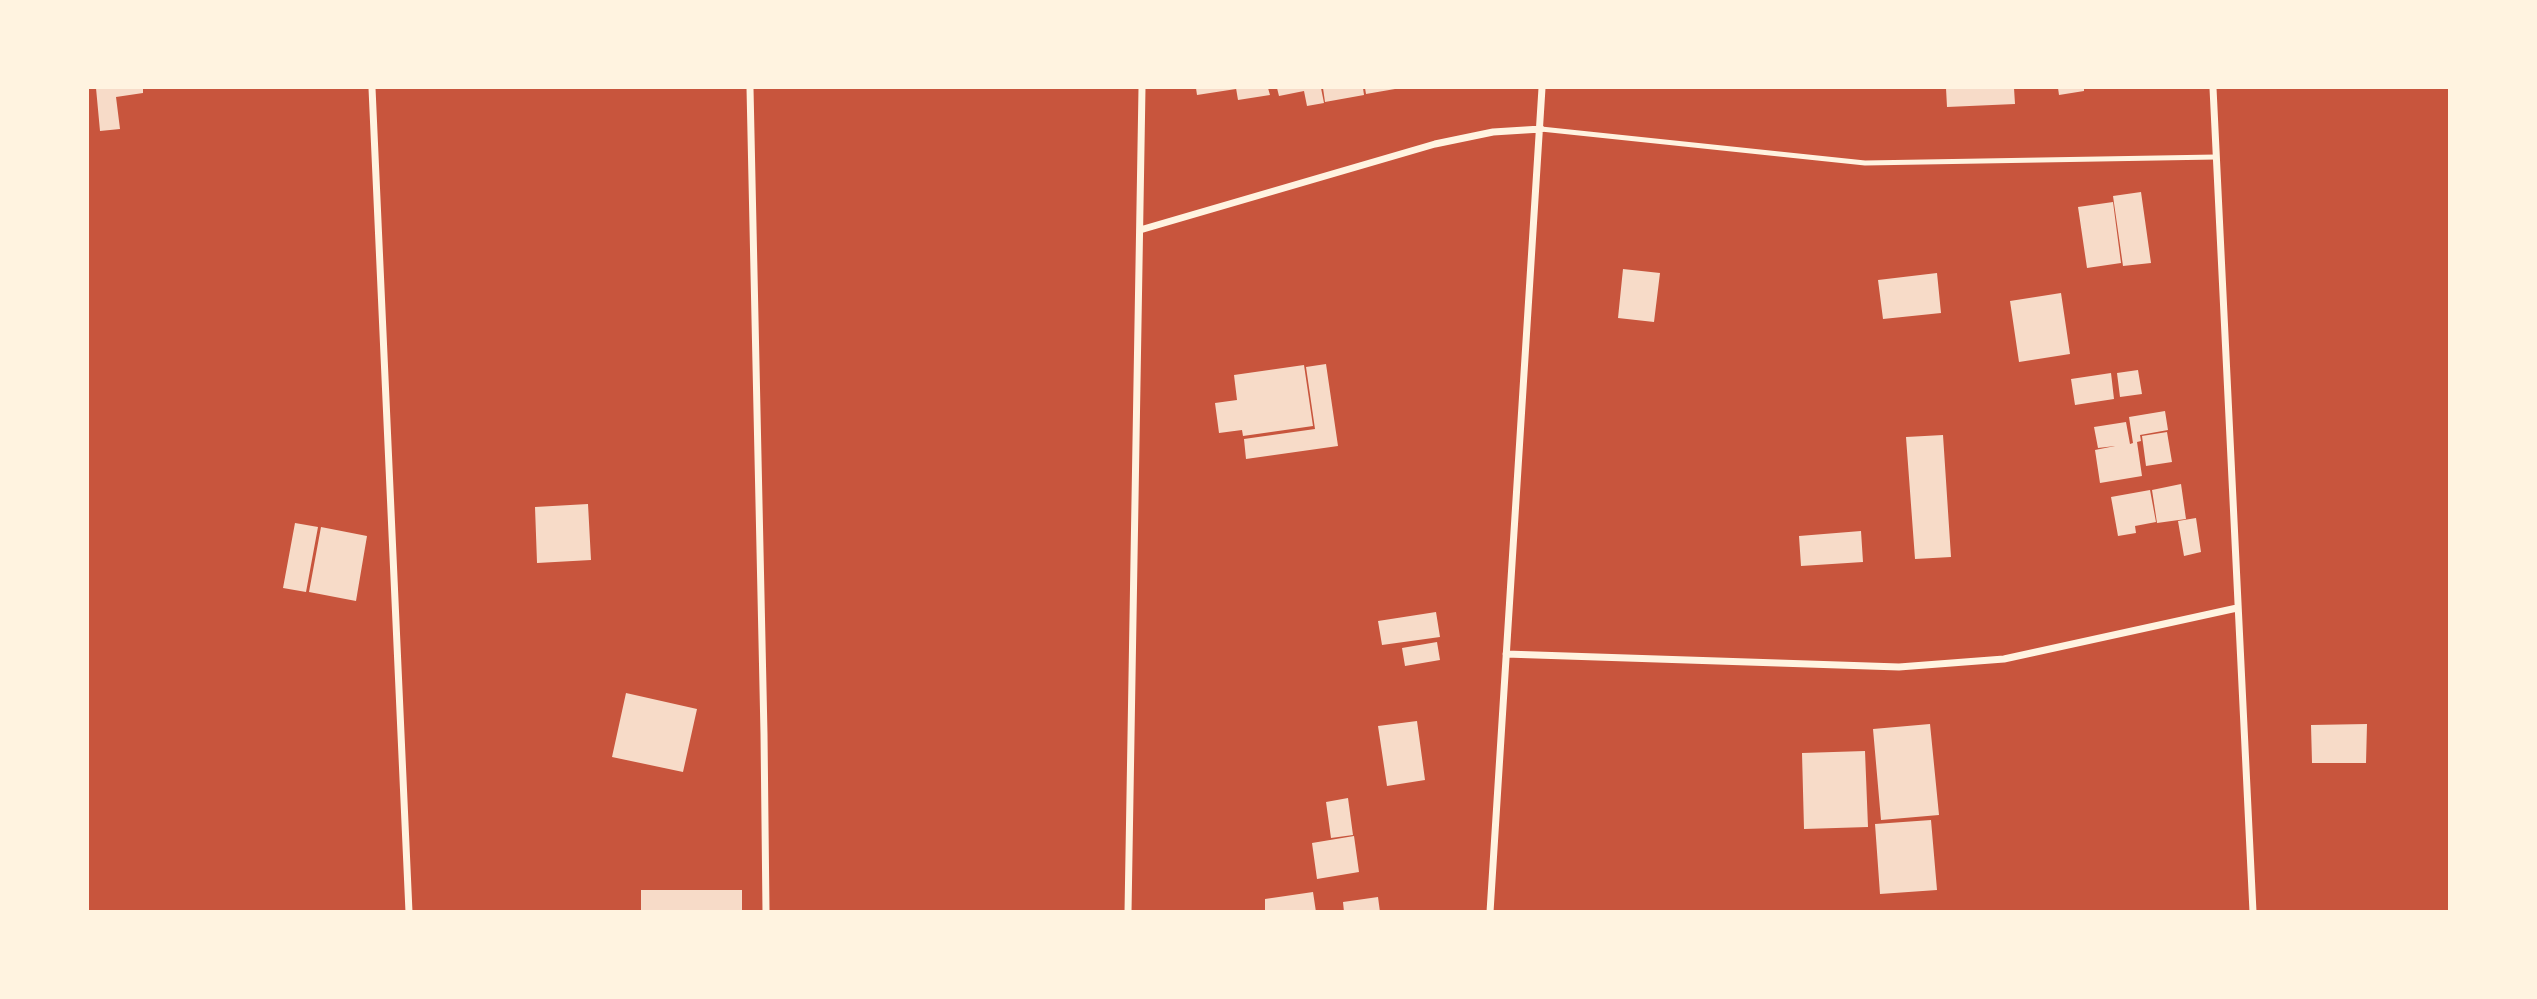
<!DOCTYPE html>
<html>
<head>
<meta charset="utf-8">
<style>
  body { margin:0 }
  #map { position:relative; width:2537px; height:999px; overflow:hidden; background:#c8553d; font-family:Mulish,sans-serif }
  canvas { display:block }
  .frame { position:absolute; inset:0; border:89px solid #fff3e0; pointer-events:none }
</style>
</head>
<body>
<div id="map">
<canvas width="2537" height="999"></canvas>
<div class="frame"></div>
</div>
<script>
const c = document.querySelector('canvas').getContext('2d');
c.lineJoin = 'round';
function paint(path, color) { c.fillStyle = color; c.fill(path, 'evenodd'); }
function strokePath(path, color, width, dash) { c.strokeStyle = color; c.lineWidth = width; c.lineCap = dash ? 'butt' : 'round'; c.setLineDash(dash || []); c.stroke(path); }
paint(new Path2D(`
  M96,88H143V93L116,97L120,129L100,131Z
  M1196,88H1235L1236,89L1197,95Z
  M1236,88H1268L1270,95L1238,100Z
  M1277,88H1321L1324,103L1307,106L1304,91L1279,96Z
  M1323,88H1363L1364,95L1325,102Z
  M1365,88H1394L1395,89L1366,94Z
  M1946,88H2014L2015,104L1947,107Z
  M2058,88H2084V91L2059,95Z
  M2141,192L2151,263L2123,266L2113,196Z
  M2113,202L2121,263L2087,268L2078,207Z
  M1623,269L1660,273L1654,322L1618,318Z
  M1937,273L1941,313L1883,319L1878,280Z
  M2061,293L2070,354L2019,362L2010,301Z
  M1326,364L1338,446L1246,459L1244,439L1315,429L1306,367Z
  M1304,365L1313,426L1243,436L1242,430L1219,433L1215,403L1237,400L1234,375Z
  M2138,370L2142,394L2120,397L2117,373Z
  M2111,373L2114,399L2075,405L2071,379Z
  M2165,411L2168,430L2140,435L2141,441L2137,442L2142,476L2100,483L2095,450L2115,446L2098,448L2094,427L2126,422L2130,444L2133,443L2129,417Z
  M2167,432L2172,462L2146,466L2142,436Z
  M1943,435L1951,557L1915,559L1906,437Z
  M2181,484L2186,519L2157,523L2152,490Z
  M2150,490L2156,522L2135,526L2136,533L2118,536L2111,497Z
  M588,504L591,560L537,563L535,507Z
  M2196,518L2201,552L2184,556L2178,521Z
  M295,523L318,527L306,592L283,588Z
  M321,527L367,536L356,601L309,592Z
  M1861,531L1863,562L1801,566L1799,536Z
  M1436,612L1440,637L1382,645L1378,621Z
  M1437,642L1440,660L1405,666L1402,648Z
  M626,693L697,709L683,772L612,757Z
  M1417,721L1425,780L1387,786L1378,726Z
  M1930,724L1939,815L1881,820L1873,729Z
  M2367,724L2366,763H2312L2311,725Z
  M1865,751L1868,827L1804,829L1802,753Z
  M1348,798L1353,835L1331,838L1326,802Z
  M1931,820L1937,890L1880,894L1875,824Z
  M1354,836L1359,872L1317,879L1312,843Z
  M641,890H742V912H641Z
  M1313,892L1316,912H1265V899Z
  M1378,897L1380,912H1344L1343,902Z`), '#f7dbc8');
strokePath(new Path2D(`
  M1541,129L1865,163L2216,157`), '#fff3e0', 5);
strokePath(new Path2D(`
  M372,88L409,912
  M750,88L764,734L766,912
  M2213,88L2253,912
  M1140,230L1435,144L1493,132L1541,129
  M1506,654L1899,667L2004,659L2237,608
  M1128,912L1142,88
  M1490,912L1542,88`), '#fff3e0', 7);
</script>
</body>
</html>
